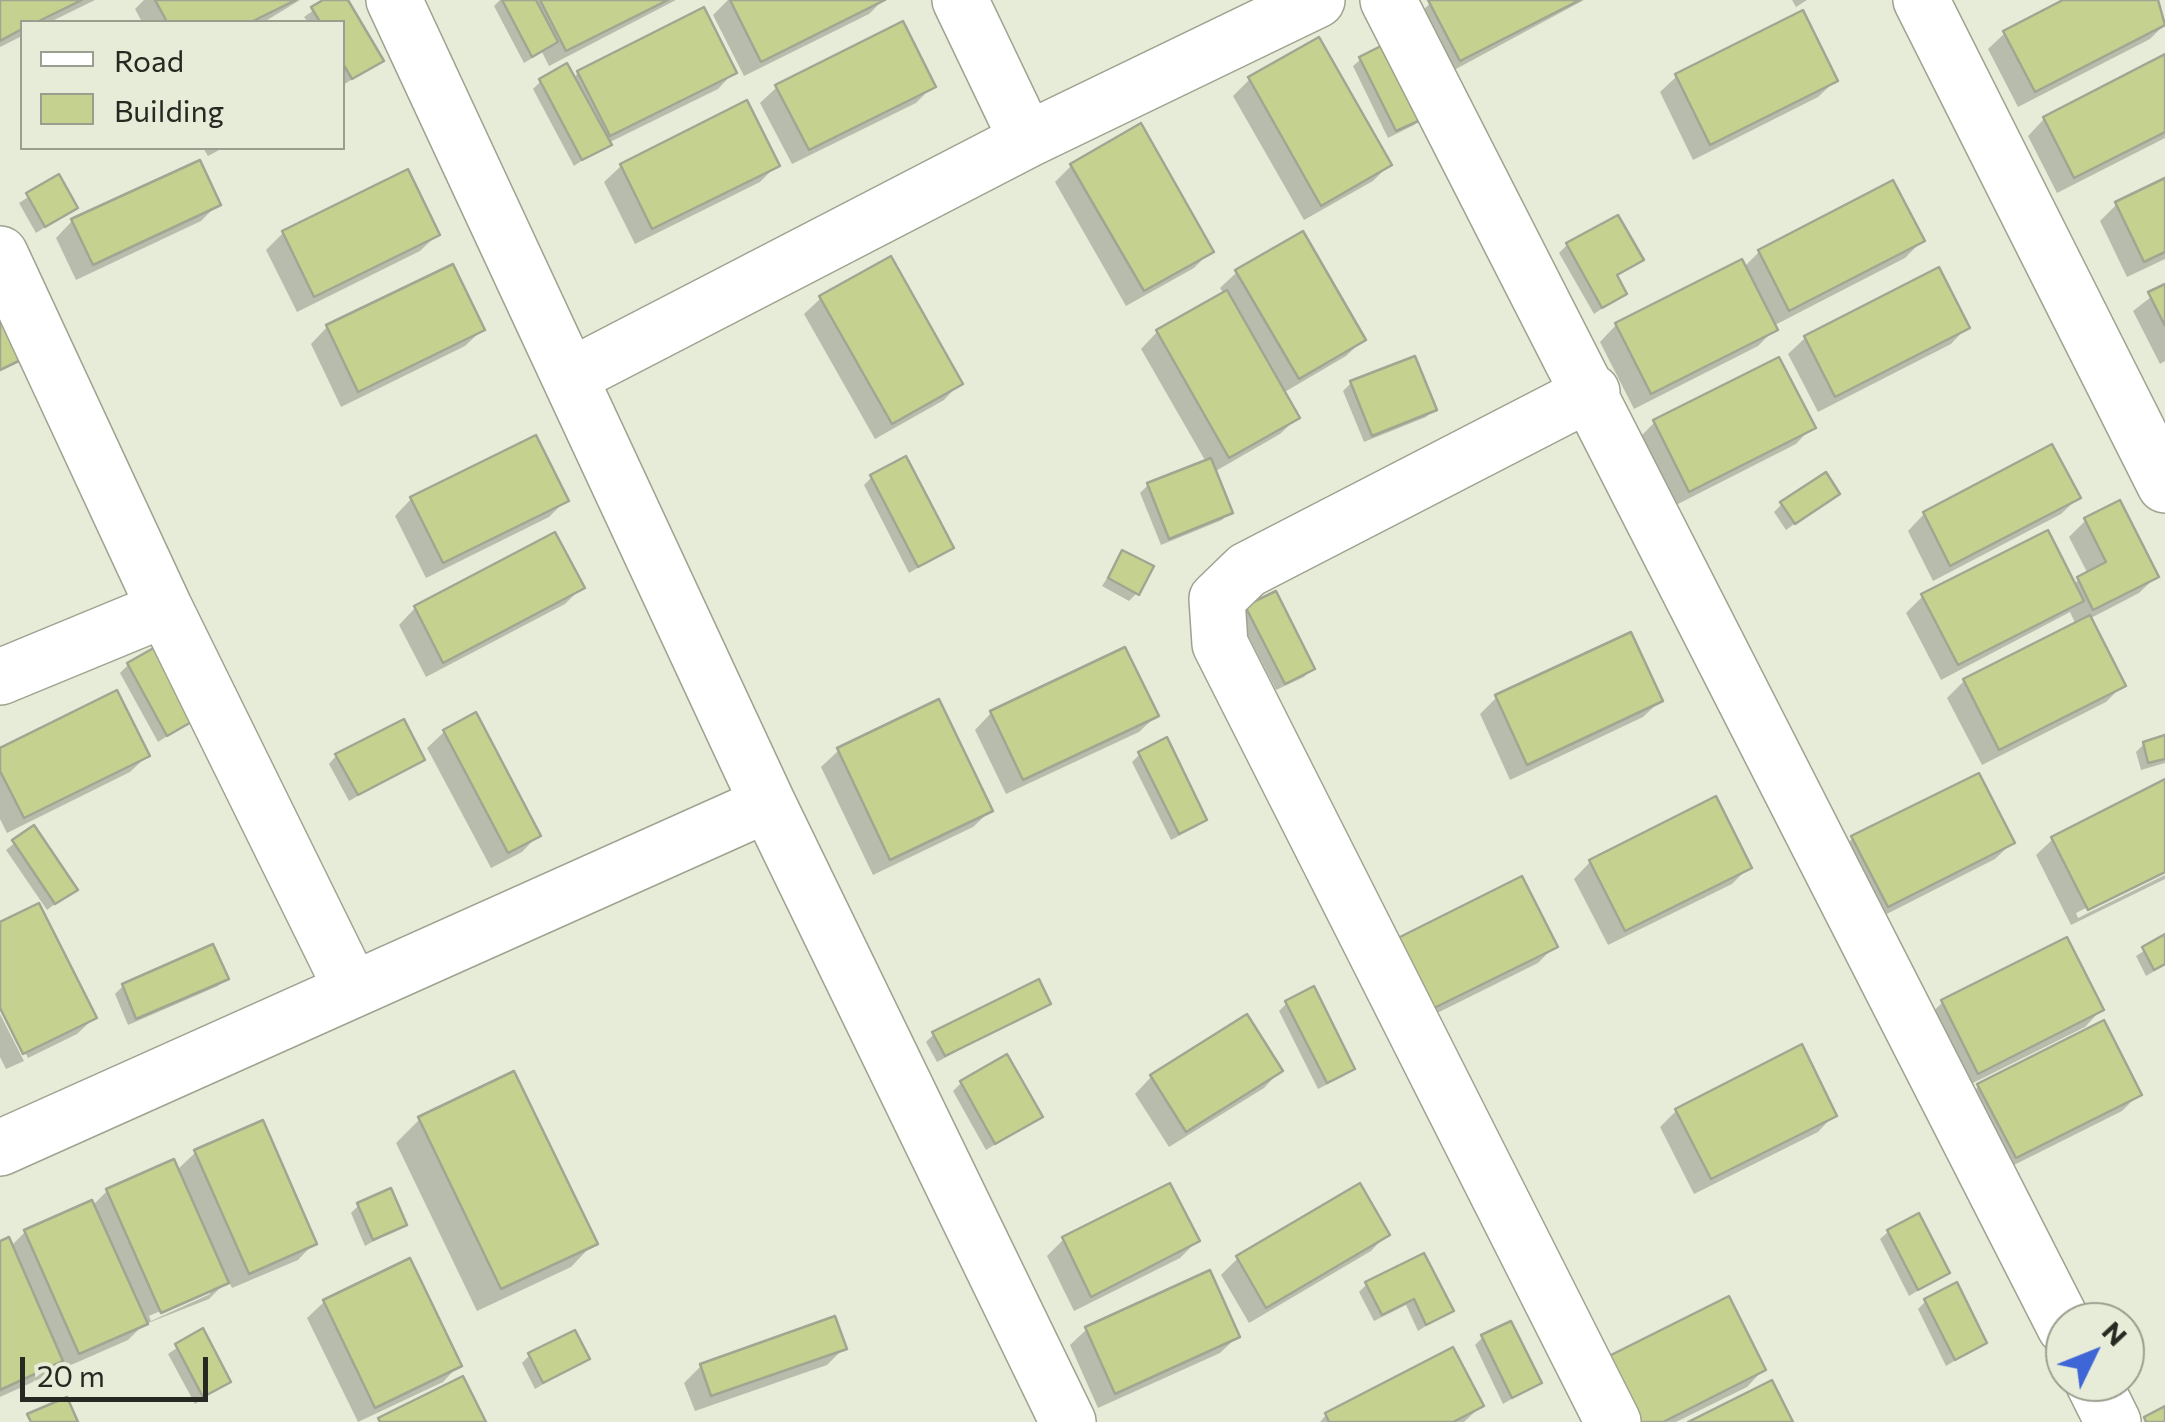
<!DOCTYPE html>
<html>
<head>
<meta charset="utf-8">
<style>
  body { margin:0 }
  #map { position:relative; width:2165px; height:1422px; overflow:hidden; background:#e7ecd8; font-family:Commissioner,sans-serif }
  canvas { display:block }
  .legend { position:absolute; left:20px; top:20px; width:325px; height:130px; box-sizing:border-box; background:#e7ecd8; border:2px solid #9a9e8f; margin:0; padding:12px 18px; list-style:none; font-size:30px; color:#272821 }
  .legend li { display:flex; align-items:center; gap:20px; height:50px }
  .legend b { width:50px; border:2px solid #9a9e8f }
  .north { position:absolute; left:2045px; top:1302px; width:100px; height:100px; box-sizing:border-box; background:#e7ecd8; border:2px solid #9a9e8f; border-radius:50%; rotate:47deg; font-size:28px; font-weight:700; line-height:40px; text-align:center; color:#272821 }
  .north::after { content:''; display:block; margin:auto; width:35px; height:45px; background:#3f66d7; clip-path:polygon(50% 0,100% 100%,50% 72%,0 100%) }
  .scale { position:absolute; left:20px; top:1357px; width:188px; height:45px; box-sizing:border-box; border:5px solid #272821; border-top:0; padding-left:12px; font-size:30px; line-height:35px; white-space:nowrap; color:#272821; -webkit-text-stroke:8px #e7ecd8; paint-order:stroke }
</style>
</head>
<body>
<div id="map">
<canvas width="2165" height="1422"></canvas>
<ul class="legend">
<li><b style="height:12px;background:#fff"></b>Road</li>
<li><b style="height:28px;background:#c5d28f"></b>Building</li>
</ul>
<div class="north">N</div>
<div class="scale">20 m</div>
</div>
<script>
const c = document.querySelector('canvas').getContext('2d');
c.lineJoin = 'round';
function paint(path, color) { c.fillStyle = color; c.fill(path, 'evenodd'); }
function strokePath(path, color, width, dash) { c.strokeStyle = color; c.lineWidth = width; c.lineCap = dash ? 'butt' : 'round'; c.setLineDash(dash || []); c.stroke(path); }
paint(new Path2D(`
  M0,0H95L50,22H22V36L0,47Z
  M144,0H300L264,22H142L135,9Z
  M328,0H346L381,61L343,85L342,22H308L304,17Z
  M500,0H676L549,66L542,52L524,63L494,6Z
  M728,0H883L869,14L744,76L713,15Z
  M1434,0H1584L1443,76L1413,19Z
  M1792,0H1807L1796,7Z
  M2068,0H2155L2165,24L2150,39L2018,107L1988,49L2005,33Z
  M2165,57V138L2057,193L2028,136L2044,119Z
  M1361,59L1421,117L1414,125L1388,138L1353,66Z
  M734,72L718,89L608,143L574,166L533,89L541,81L573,78L578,73Z
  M1677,76L1835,81L1818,97L1693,160L1660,92Z
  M1250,79L1389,165L1373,181L1304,220L1233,96Z
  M933,86L916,103L792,164L760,103L777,87Z
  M203,148H223L208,156Z
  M777,165L760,182L635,244L604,182L621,166Z
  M1071,166L1211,251L1194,268L1126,306L1055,182Z
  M58,178L75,208L36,233L19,203Z
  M2165,181V259L2127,277L2100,221L2117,204Z
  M218,204L201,221L76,280L56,238L72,221Z
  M283,233L437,235L420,251L297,312L266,250Z
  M1922,241L1905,258L1773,326L1775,329L1758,346L1634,409L1600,342L1616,325L1743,268L1759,252Z
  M1567,245L1641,260L1615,277L1624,294L1594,314L1559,253Z
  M1237,272L1363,340L1346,356L1283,393L1297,418L1280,434L1214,472L1230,512L1222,520L1161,545L1140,493L1148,485L1206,462L1141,349L1157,332L1224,294L1220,288Z
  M2165,286V361L2160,364L2133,311Z
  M821,298L960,383L944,400L875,439L804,314Z
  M327,327L482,330L465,346L341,407L311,344Z
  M1967,327L1951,344L1818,412L1788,354L1805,338Z
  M1351,383L1434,409L1426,417L1364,442L1343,391Z
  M1655,422L1812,427L1796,444L1672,507L1638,439Z
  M872,477L951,548L909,573L864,485Z
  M1837,493L1786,530L1774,512L1782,504Z
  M2078,498L2061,514L1933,581L1908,531L1924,514Z
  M411,499L566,500L549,517L426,578L395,516Z
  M2086,520L2156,577L2139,593L2089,619L2123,685L2106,702L1982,765L1947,698L1964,681L2076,625L2070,612L1941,680L1906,613L1923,596L2073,584L2088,574L2069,537Z
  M1123,553L1137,593L1129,601L1102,586Z
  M582,587L565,604L426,677L399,625L415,608Z
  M1246,608L1312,669L1304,677L1276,690L1238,616Z
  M128,665L197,717L158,742L120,673Z
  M1496,698L1660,701L1643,717L1510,780L1480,714Z
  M938,702L990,811L973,827L873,875L821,767L838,751Z
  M991,713L1156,716L1139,732L1006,794L975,730Z
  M444,732L538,835L522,852L491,868L427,748Z
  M2165,738V763L2141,770L2136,752L2144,744Z
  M0,751L147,756L130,772L7,833L0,819Z
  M1140,754L1204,819L1196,827L1171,840L1132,762Z
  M336,756L422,759L349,801L329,764Z
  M2165,782V869L2076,913L2078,918L2165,875V879L2071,925L2036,855L2053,839Z
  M33,828L75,889L47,910L6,850Z
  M1853,838L2012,843L1995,859L1871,922L1836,855Z
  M1590,862L1749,867L1732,884L1608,945L1574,879Z
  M0,925L94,1018L77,1034L28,1058L0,1003Z
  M2165,937V965L2146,976L2136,956Z
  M1396,942L1555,946L1538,963L1413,1025Z
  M226,978L218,986L128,1025L115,994L123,986Z
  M1943,1002L2101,1010L2085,1027L1961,1089L1926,1018Z
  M1048,1003L937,1062L926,1042L934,1034Z
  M1287,1003L1352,1068L1344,1076L1318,1089L1279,1011Z
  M0,1014L24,1061L6,1069L0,1057Z
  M1246,1017L1280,1071L1264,1088L1169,1147L1135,1094L1151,1077Z
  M961,1083L1040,1117L986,1150L953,1091Z
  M1979,1086L2139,1094L2122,1111L1998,1173L1962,1103Z
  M1676,1111L1834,1115L1818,1132L1694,1194L1660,1127Z
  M420,1119L594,1243L571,1267L477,1311L396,1143Z
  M196,1152L314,1243L298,1260L232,1288L228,1280L209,1299L143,1325L128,1340L62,1369L59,1362L44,1377L0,1397V1244L10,1247L25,1232L92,1206L107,1191L176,1171ZM210,1289V1294L151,1321L149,1316Z
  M359,1205L404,1224L365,1246L351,1213Z
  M1888,1232L1947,1273L1909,1296L1880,1239Z
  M1387,1234L1371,1251L1249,1323L1221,1275L1238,1258Z
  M1063,1240L1197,1241L1180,1258L1074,1311L1047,1256Z
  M1367,1284L1451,1310L1418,1331L1406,1305L1374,1321L1359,1292Z
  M1926,1301L1984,1343L1946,1366L1918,1309Z
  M324,1302L459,1365L443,1382L358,1422L307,1318Z
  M1087,1329L1237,1337L1220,1353L1098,1408L1070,1345Z
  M202,1331L228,1382L195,1404L168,1354Z
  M1483,1337L1539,1383L1503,1404L1475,1345Z
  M844,1348L827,1365L695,1411L684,1383L701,1366Z
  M530,1355L587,1358L535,1389L522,1363Z
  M1763,1370L1747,1387L1676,1422H1610Z
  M1481,1406L1464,1422H1320L1326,1415Z`), '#0003');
const building = new Path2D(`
  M0,0H82L37,22H22V29L0,41Z
  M155,0H296L251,22H167Z
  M323,0H348L384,61L352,79L342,62V22H320L311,7Z
  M502,0H536L558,42L532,57Z
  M540,0H668L566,51Z
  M730,0H885L761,62Z
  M1428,0H1580L1460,61Z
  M2063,0H2158L2165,25L2035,92L2003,31Z
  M704,7L737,73L610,136L577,71Z
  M1803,10L1838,81L1710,145L1675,74Z
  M903,21L936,87L809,150L775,85Z
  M1319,37L1392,165L1321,206L1248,77Z
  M1387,43L1425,118L1396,131L1359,57Z
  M2165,54V132L2074,178L2043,117Z
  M567,63L612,145L582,160L539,79Z
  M747,100L780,166L652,229L620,164Z
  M1141,123L1214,252L1144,291L1070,164Z
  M200,160L221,205L93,265L71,219Z
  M408,169L440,235L314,297L282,231Z
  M59,174L78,208L45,227L26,193Z
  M2165,178V252L2144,262L2115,202Z
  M1893,180L1925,241L1789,311L1758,250Z
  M1618,215L1644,260L1617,275L1627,294L1602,308L1566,243Z
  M1303,231L1366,340L1299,379L1235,270Z
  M891,256L963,384L892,424L819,296Z
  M1742,259L1778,330L1651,394L1615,323Z
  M453,264L485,330L358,392L326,325Z
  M1939,267L1970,328L1835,397L1804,336Z
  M2165,284V326L2148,292Z
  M1227,290L1300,418L1229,458L1156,330Z
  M0,306L27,357L0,370Z
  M1415,356L1437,410L1372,436L1350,381Z
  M1779,357L1816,428L1689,492L1653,420Z
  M536,435L569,501L443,563L410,497Z
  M2052,444L2081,498L1950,566L1923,512Z
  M906,456L954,548L918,567L870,475Z
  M1211,458L1233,513L1169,539L1147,483Z
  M1826,472L1840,494L1795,524L1780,502Z
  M2120,500L2159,577L2093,610L2077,577L2106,562L2084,518Z
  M2048,530L2084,601L1958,665L1921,594Z
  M555,532L585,588L443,663L414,606Z
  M1122,550L1154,566L1139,595L1108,578Z
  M1276,591L1315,669L1285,684L1245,606Z
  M2090,615L2126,686L1999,750L1963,679Z
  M1631,632L1663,701L1527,765L1495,695Z
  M159,645L200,717L167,736L127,663Z
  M1125,647L1159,716L1023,780L990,711Z
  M117,690L150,756L24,818L0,771V748Z
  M939,699L993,811L890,860L837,748Z
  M476,712L541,836L508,853L443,730Z
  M404,719L425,760L358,795L335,754Z
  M2165,735V759L2148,763L2143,742Z
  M1167,737L1207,820L1179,834L1138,752Z
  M1979,773L2015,843L1888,907L1851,836Z
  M2165,779V872L2088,910L2051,837Z
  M1716,796L1752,868L1625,931L1589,860Z
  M34,825L78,890L55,904L12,840Z
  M1522,876L1558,947L1430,1010L1394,940Z
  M39,903L97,1018L23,1054L0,1008V922Z
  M2165,934V964L2154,970L2142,947Z
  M2067,937L2104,1010L1978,1074L1941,1000Z
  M213,944L229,979L136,1019L122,984Z
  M1039,979L1051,1004L945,1056L932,1032Z
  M1314,986L1355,1069L1327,1083L1285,1001Z
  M1247,1014L1283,1071L1186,1132L1150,1075Z
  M2104,1020L2142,1095L2016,1158L1977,1084Z
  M1802,1044L1837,1116L1711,1179L1675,1109Z
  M1007,1054L1043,1117L995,1144L960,1081Z
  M514,1071L598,1244L501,1289L418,1117Z
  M263,1120L317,1244L249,1274L194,1150Z
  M174,1159L229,1283L161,1313L106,1189Z
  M1170,1183L1200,1241L1091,1297L1062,1237Z
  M1360,1183L1390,1235L1266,1308L1236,1256Z
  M391,1188L407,1225L373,1240L357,1203Z
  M92,1200L148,1324L79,1354L24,1230Z
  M1919,1213L1950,1273L1918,1290L1887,1230Z
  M9,1237L63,1361L0,1390V1241Z
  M1424,1253L1454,1311L1426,1325L1414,1299L1382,1315L1365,1282Z
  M410,1258L462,1366L375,1408L323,1300Z
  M1210,1270L1240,1337L1115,1394L1085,1327Z
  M1957,1282L1987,1343L1955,1360L1924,1299Z
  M1729,1296L1766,1370L1663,1422H1635L1603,1359Z
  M835,1316L847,1349L711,1396L700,1364Z
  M1511,1321L1542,1383L1512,1398L1481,1335Z
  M203,1328L231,1382L203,1397L175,1344Z
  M575,1330L590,1359L543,1383L528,1353Z
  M1453,1347L1484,1406L1453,1422H1329L1325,1413Z
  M463,1376L486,1422H380L378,1418Z
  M1772,1380L1793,1422H1688Z
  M67,1397L78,1422H31L27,1414Z
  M2165,1406V1422H2146L2144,1417Z`);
paint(building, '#c5d28f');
strokePath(building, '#a1a592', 2.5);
const minor = new Path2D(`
  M394,0L768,804L1068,1422
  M960,0L1027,140
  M1388,0L2065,1327
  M1921,0L2165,485
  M0,254L165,609L352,989
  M571,376L1027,140L1317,0
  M1592,392L1247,570L1217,599L1220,644L1613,1422
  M0,677L165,609
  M0,1148L768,804
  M2093,1382L2113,1422`);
strokePath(minor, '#9ea390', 58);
strokePath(minor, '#fff', 55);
</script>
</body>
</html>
